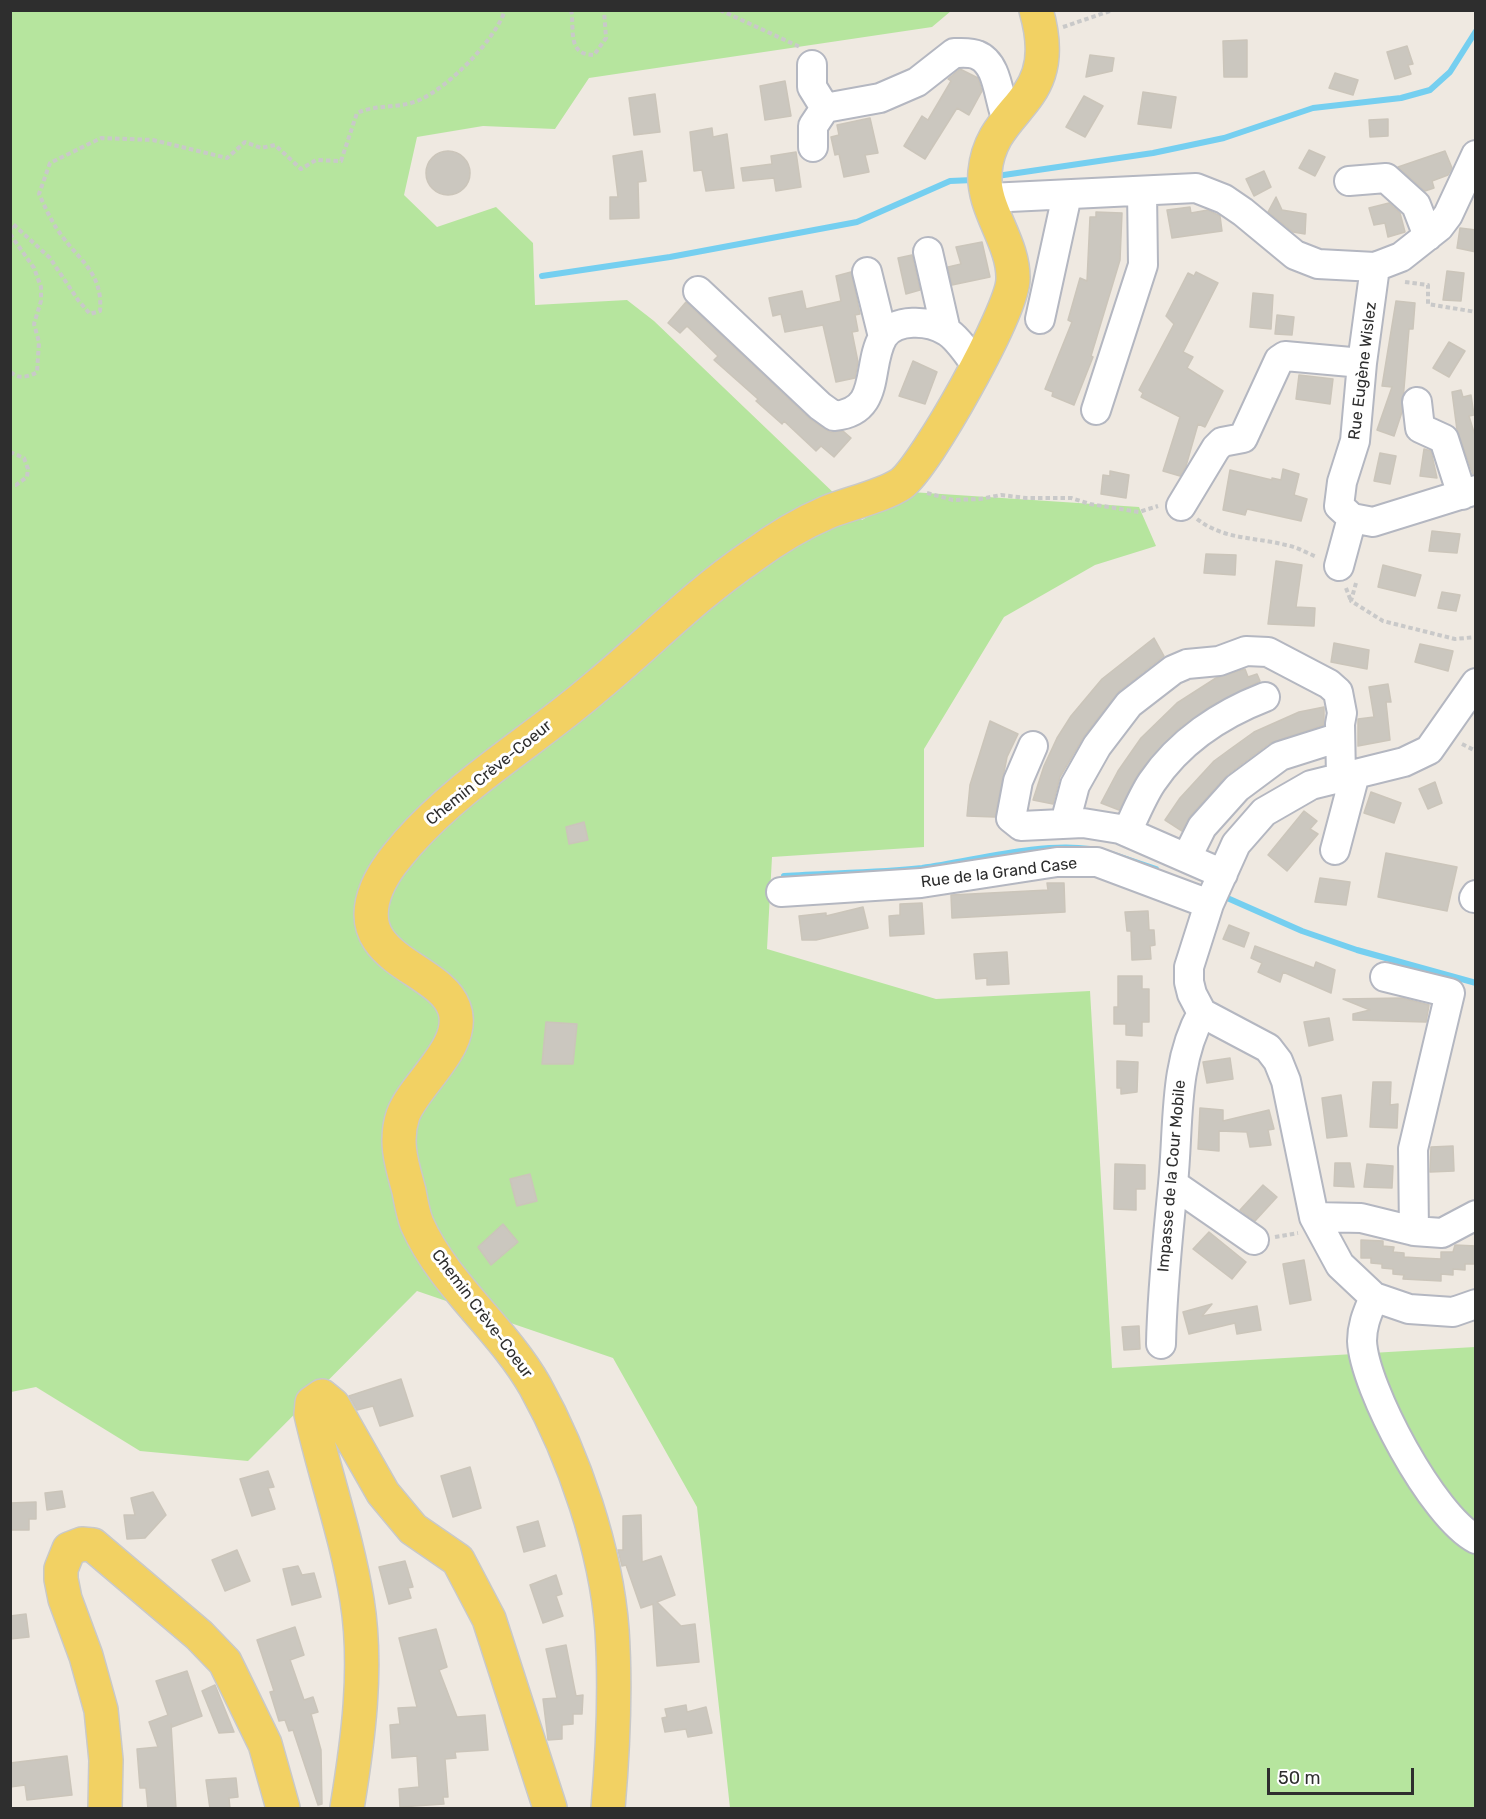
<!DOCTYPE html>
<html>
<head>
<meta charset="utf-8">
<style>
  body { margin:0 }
  #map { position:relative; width:1486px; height:1819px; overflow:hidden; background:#efe9e1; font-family:Rubik,sans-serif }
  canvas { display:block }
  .frame { position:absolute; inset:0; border:12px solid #2e2e2e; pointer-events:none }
  .scale { position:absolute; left:1267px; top:1768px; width:147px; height:27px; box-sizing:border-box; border:3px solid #2e2e2e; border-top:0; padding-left:8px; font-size:18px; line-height:21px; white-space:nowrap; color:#2e2e2e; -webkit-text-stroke:4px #fff; paint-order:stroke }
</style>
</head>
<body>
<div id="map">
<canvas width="1486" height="1819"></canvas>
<div class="frame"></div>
<div class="scale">50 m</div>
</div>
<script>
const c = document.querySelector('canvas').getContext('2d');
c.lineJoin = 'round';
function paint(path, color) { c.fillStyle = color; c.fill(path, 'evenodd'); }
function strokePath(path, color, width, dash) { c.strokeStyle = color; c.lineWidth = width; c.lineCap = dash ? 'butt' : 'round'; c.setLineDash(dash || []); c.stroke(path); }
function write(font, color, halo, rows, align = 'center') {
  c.font = font + ' Rubik,sans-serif'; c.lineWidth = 6; c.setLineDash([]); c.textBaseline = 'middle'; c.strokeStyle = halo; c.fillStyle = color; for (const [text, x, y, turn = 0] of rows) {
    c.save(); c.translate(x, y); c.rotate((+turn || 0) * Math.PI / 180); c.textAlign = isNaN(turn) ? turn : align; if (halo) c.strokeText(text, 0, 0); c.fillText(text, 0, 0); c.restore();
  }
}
paint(new Path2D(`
  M11,11H951L932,27L589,78L555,129L483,126L417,137L404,195L437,227L496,207L533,243L535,305L627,300L654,321L862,520L911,492L1139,507L1156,546L1095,565L1004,617L924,749V847L772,857L767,949L936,999L1090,991L1112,1368L1475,1347V1808H730L697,1507L613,1358L417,1291L248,1461L140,1451L36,1387L11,1392Z`), '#b6e59e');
strokePath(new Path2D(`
  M997,176L1153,153L1224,138L1313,108L1401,98L1430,90L1450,72L1476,31
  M542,276L670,257L857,222L950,181L973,180
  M1103,851L1156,869
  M784,876C829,873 876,873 922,868C974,861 1038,842 1090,849
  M1225,897L1302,931L1357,950L1476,983`), '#75cff0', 6);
const building = new Path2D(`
  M1247,40V77H1224L1223,41Z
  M1407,46L1413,64L1408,65L1411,74L1395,79L1387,52Z
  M1090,55L1114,58L1112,71L1086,77Z
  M960,69L978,78L982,91L969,115L957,108L925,159L904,146L922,116L928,120L951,81L948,79Z
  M1335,73L1358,80L1353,95L1329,88Z
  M785,81L791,116L765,120L760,86Z
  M1143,92L1176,97L1171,128L1138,124Z
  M655,94L660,132L634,135L629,98Z
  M1084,96L1103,106L1085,137L1066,127Z
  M870,118L878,153L865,155L869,172L844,177L839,154L835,155L831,137L839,135L837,125Z
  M1388,119V136L1370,137L1369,120Z
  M712,128L713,137L727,134L734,188L706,191L702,170L694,171L690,132Z
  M1309,150L1325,157L1315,176L1299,168Z
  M642,151L646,181L638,182L639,218L610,219V197H618L613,156Z
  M1445,151L1452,168L1448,175L1432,181L1434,188L1425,191L1398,167Z
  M426 173a22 22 0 1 1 44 0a22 22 0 1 1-44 0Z
  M796,152L801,187L776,191L774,178L743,181L741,168L772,164L771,156Z
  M1264,171L1271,187L1254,196L1246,179Z
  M1276,197L1282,210L1306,214L1305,234L1293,232L1268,212Z
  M1389,203L1400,213L1405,232L1388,237L1385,223L1374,225L1369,208Z
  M1190,207L1191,213L1208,210L1220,216L1222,231L1172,238L1167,210Z
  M1096,212L1122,213L1120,260L1091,356L1093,357L1074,405L1052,396L1053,392L1045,389L1072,322L1068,320L1080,278L1087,281L1090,217H1096Z
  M1460,228L1476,230V252L1457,248Z
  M982,242L990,277L952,285L948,267L961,264L956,247Z
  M912,255L920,290L906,294L898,258Z
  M1447,271L1464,273L1461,301L1443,300Z
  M851,272L860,314L855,315L858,331L852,332L858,362L855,378L836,382L823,325L785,332L781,314L773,316L769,298L802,291L806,309L841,301L836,276Z
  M1196,272L1218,283L1183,352L1193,357L1187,368L1223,391L1205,427L1198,424L1186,466L1180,476L1163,471L1180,417L1141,397L1143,393L1139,390L1174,324L1166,316L1188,273L1194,276Z
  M1253,293L1273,295L1271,329L1250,327Z
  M1396,301L1415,303L1413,329H1409L1402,412L1394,436L1377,430L1392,387L1382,386Z
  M686,302L810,419L830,432L843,431L851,438L834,457L821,446L816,451L784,421L782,424L756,401L758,399L714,360L718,356L687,326L680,333L668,323Z
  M1277,315L1294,317L1292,335L1275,334Z
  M1449,342L1465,351L1449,377L1433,368Z
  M913,361L937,372L925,404L899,396Z
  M1299,375L1333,379L1330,404L1296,399Z
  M1461,390L1463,397L1471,395L1474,415L1469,416L1476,439V474H1473L1457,430L1452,392Z
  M1424,449L1431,451L1437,478L1420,476Z
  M1380,453L1396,456L1390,484L1374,481Z
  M1283,469L1299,474L1294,495L1307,499L1301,521L1247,509L1245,515L1223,510L1230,470L1272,480V478L1281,480Z
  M1110,471L1129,475L1126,498L1101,494L1103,475L1110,476Z
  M1432,531L1460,534L1457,553L1429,551Z
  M1206,554L1236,555L1235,575L1204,573Z
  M1276,561L1302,565L1296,607L1315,608L1314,626L1268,624Z
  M1383,565L1421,575L1415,596L1378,587Z
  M1442,592L1460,595L1456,611L1438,608Z
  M1154,638L1164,656L1119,691L1084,736L1060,777L1053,804L1033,800L1044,766L1057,738L1071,716L1102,679Z
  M1334,643L1369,650L1367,669L1331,662Z
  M1420,644L1453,651L1448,671L1415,662Z
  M1245,669L1248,677L1257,674L1260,681L1209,707L1177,730L1139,772L1119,810L1101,803L1118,771L1141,738L1177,703L1216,678Z
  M1388,684L1391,702H1386L1390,740L1358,746V719L1374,717L1369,687Z
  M1324,707V725L1270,743L1227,775L1190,816L1182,831L1165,820L1180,798L1214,761L1229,750L1254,732L1299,712Z
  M990,721L1018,734L1007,757L995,817L967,816L970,785Z
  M1435,782L1442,803L1428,809L1419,789Z
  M1371,792L1401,803L1394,823L1364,813Z
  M1304,811L1317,821L1310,829L1318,834L1287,871L1268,855Z
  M584,822L588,840L569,844L566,827Z
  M1386,853L1457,867L1447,911L1378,897Z
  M1320,878L1350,882L1346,905L1315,902Z
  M1047,883H1064L1065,912L952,918L951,895L1048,890Z
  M922,903L924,934L890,936L889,916L900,915V904Z
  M863,907L868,928L816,940H802L799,916L826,913V916Z
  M1148,911L1149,930H1154L1155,945L1150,946L1151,959L1132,960L1131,931H1127L1125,912Z
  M1229,925L1249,933L1244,947L1223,939Z
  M1255,946L1314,968L1316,962L1335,970L1331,993L1283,972L1280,982L1258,972L1262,963L1251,958Z
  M1007,952L1009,984L987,985V978L976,979L974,954Z
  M1118,976H1142V989H1149V1022H1142V1036L1126,1035V1024H1114V1007H1118Z
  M1402,998L1429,1005L1426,1022L1353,1020V1014L1370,1010L1343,999Z
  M1329,1018L1333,1040L1309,1046L1304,1022Z
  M546,1022L577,1024L573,1064H542Z
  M1230,1058L1233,1079L1207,1083L1203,1062Z
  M1117,1061L1138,1062L1137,1092L1121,1094V1088H1117Z
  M1373,1082H1391L1390,1105L1398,1104L1397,1128L1370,1127Z
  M1341,1095L1347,1136L1327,1138L1322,1098Z
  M1200,1108L1223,1110V1121L1269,1110L1274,1129L1268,1130L1271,1145L1250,1147L1247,1132L1219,1131V1151L1198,1149Z
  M1453,1146L1454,1171L1430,1172L1431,1147Z
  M1335,1163H1350L1354,1187L1334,1186Z
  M1115,1164L1145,1165V1189H1136V1210L1114,1209Z
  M1367,1164L1393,1166L1392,1188L1364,1187Z
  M530,1174L537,1201L517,1206L510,1179Z
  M1263,1185L1277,1197L1255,1221L1240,1210Z
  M503,1224L518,1242L491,1265L478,1247Z
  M1209,1232L1246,1262L1232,1279L1193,1249Z
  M1361,1240L1383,1241V1246L1394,1247L1393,1252L1404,1253V1257L1421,1258L1441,1259V1252H1453L1455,1245L1476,1246V1264H1465V1270L1453,1269V1275L1441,1274V1281L1403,1279L1404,1275L1393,1274V1269L1382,1268V1264L1371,1263V1258H1361Z
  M1304,1260L1311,1300L1290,1304L1283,1264Z
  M1212,1304L1202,1316L1257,1306L1261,1330L1237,1334L1235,1323L1189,1334L1183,1312Z
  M1139,1326L1140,1349L1124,1350L1122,1327Z
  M401,1379L413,1416L380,1426L373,1406L357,1410L349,1396Z
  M470,1467L481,1508L453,1517L441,1476Z
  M268,1471L274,1487L268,1488L275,1509L252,1516L240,1479Z
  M62,1491L65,1507L47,1510L45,1493Z
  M153,1492L166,1515L145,1538L127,1539L124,1515H135L131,1498Z
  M36,1502V1519H29V1530H10V1503Z
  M641,1515L642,1562L661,1556L675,1595L657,1602L681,1626L695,1624L699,1662L657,1666L653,1604L641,1608L626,1565L622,1566L618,1550H623V1516Z
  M538,1521L545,1546L524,1552L517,1527Z
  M237,1550L250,1581L225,1591L212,1560Z
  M405,1561L413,1587L408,1588L411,1598L389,1604L379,1567Z
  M298,1566L302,1575L314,1573L321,1597L292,1605L283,1569Z
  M556,1575L562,1594L556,1596L563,1616L543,1623L530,1585Z
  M26,1614L29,1637L10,1639V1616Z
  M295,1627L304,1655L290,1660L304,1700L313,1697L318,1712L311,1714L321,1750L322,1804L318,1805L293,1730L289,1731L285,1720L279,1721L270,1692L274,1691L257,1640Z
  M436,1629L447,1667L439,1670L457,1717L485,1715L488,1750L455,1752L456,1758L445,1759L448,1797H443L444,1804L400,1807L399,1789L419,1787L417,1756L392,1758L390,1725L400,1724L398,1708L417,1707L399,1638Z
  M566,1645L576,1696L583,1695L582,1714H573V1724L562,1725V1739L548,1740L543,1699L557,1698L546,1649Z
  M187,1671L202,1716L172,1727L171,1724L176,1809H148L146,1788H140L137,1749L158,1747L149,1722L168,1715L156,1681Z
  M215,1685L234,1732L219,1733L202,1691Z
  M686,1705L687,1712L706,1707L712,1733L688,1737L686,1729L665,1732L662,1718L667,1717L665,1709Z
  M67,1756L72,1795L27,1800L25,1785L10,1787V1763Z
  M236,1778L238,1797L229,1798L230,1809H210L206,1780Z`);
paint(building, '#cbc7bf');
strokePath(building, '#cbc5ba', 1.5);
const minor = new Path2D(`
  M812,65V87L825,108
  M825,108L880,98L917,82L954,53C961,53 971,52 977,55C1000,64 998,103 1008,122
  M813,147V126L825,108
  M1349,181L1386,178L1416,205L1428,236
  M989,198L1196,188L1224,199L1243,212L1295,255L1318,264L1375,267L1401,257L1439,227L1448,215L1476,155
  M928,252L946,331
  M1375,267L1362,363L1355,441L1342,482L1339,506L1352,518L1373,522L1476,490
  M867,272L883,337
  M698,291L820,406L834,416C882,412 866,366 883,337C895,318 929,320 946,331C958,338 968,355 977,366
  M1040,319L1067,195
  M1417,402L1420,428L1444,439L1462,495
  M1096,410L1143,265L1142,191
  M1181,506L1216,448L1222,442L1243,438L1279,360L1285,356L1362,363
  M1339,566L1352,518
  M1476,683L1429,750L1404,762L1311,785L1264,812L1236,844L1209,904L1189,967V982L1192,994L1202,1013L1268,1048L1278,1061L1286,1081L1314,1217L1340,1265L1374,1297L1409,1309L1453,1312L1476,1304
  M1033,746L1018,781L1011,818L1021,826L1083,823L1120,829L1223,874
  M1065,823L1075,785L1097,746L1129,704L1173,670L1187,664L1219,661L1246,651L1268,652L1329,684L1338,692L1342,713L1340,724L1341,778
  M1127,832C1135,815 1142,797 1152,782C1179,742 1221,714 1265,697
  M1335,850L1355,774
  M1187,857L1202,827L1237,788L1280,756L1340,737
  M781,892L921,883L1057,862H1097L1209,904
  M1474,898L1476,895
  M1385,977L1450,993L1413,1149L1414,1231
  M1173,1184L1254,1240
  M1314,1217L1361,1218L1414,1231L1442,1233L1476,1215
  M1374,1297C1368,1312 1362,1324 1362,1341C1364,1388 1433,1517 1476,1539
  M1161,1344C1162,1290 1168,1237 1173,1184C1179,1126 1173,1064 1202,1013`);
const major = new Path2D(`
  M105,1808L106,1760L101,1710L86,1656L65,1599L61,1579V1569L69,1549L82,1544L93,1545L199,1635L225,1662L265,1744L283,1808
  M347,1808C358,1741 368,1668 357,1600C347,1537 325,1476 311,1414L312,1403L322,1396L333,1405L383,1493L413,1529L458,1560L489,1619L550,1808
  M608,1808C613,1750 616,1689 612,1630C606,1550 574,1456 535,1386C502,1328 444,1285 417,1224C413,1214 411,1202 409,1191C402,1165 394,1142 403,1115C415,1083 468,1045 454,1008C439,966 347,960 377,888C384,871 396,857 408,843C463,781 535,740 597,686C649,643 695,595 751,557C774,540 802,523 828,512C848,504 885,495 901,484C926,466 1013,310 1013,279C1014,242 982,209 985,172C991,103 1064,106 1036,10`);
strokePath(minor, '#b4b7c1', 32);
strokePath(major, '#c9c9c9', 36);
strokePath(new Path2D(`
  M571,10C575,28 566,55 594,55L606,38L604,10
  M720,10L800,47
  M1063,27L1113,10
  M10,230L13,224L50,258L78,300L90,314L100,311C103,274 81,262 62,236C52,223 46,209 39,194L50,163L101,138L153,140L227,158L245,142L261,148L275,145L301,169L316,160L341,161L357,113C375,105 393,108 411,103C442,95 496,40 505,10
  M10,234L34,268L41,287V301L34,324L39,342L37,372C29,377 17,380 10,371
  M1405,282L1428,285V304L1476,312
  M10,452L24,458L28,469L27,477L16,485H10
  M927,493L953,500L980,499L1001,495L1026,498H1071L1090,504L1139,512L1158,506
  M1197,519C1224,540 1255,537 1286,545C1297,547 1307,553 1317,557
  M1356,583L1351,601L1383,621L1455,639L1476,637
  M1346,588L1351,601
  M1462,744L1476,751
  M1275,1237L1298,1233`), '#c9c9c9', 4, [4.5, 3]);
strokePath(minor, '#fff', 28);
strokePath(major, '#f2d163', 33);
write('16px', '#2e2e2e', '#fff', [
  ["Rue Eugène Wislez",1363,371,-83],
  ["Chemin Crève-Coeur",489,773,-39],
  ["Rue de la Grand Case",999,873,-7],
  ["Impasse de la Cour Mobile",1172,1176,-85],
  ["Chemin Crève-Coeur",482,1314,53]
]);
</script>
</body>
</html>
